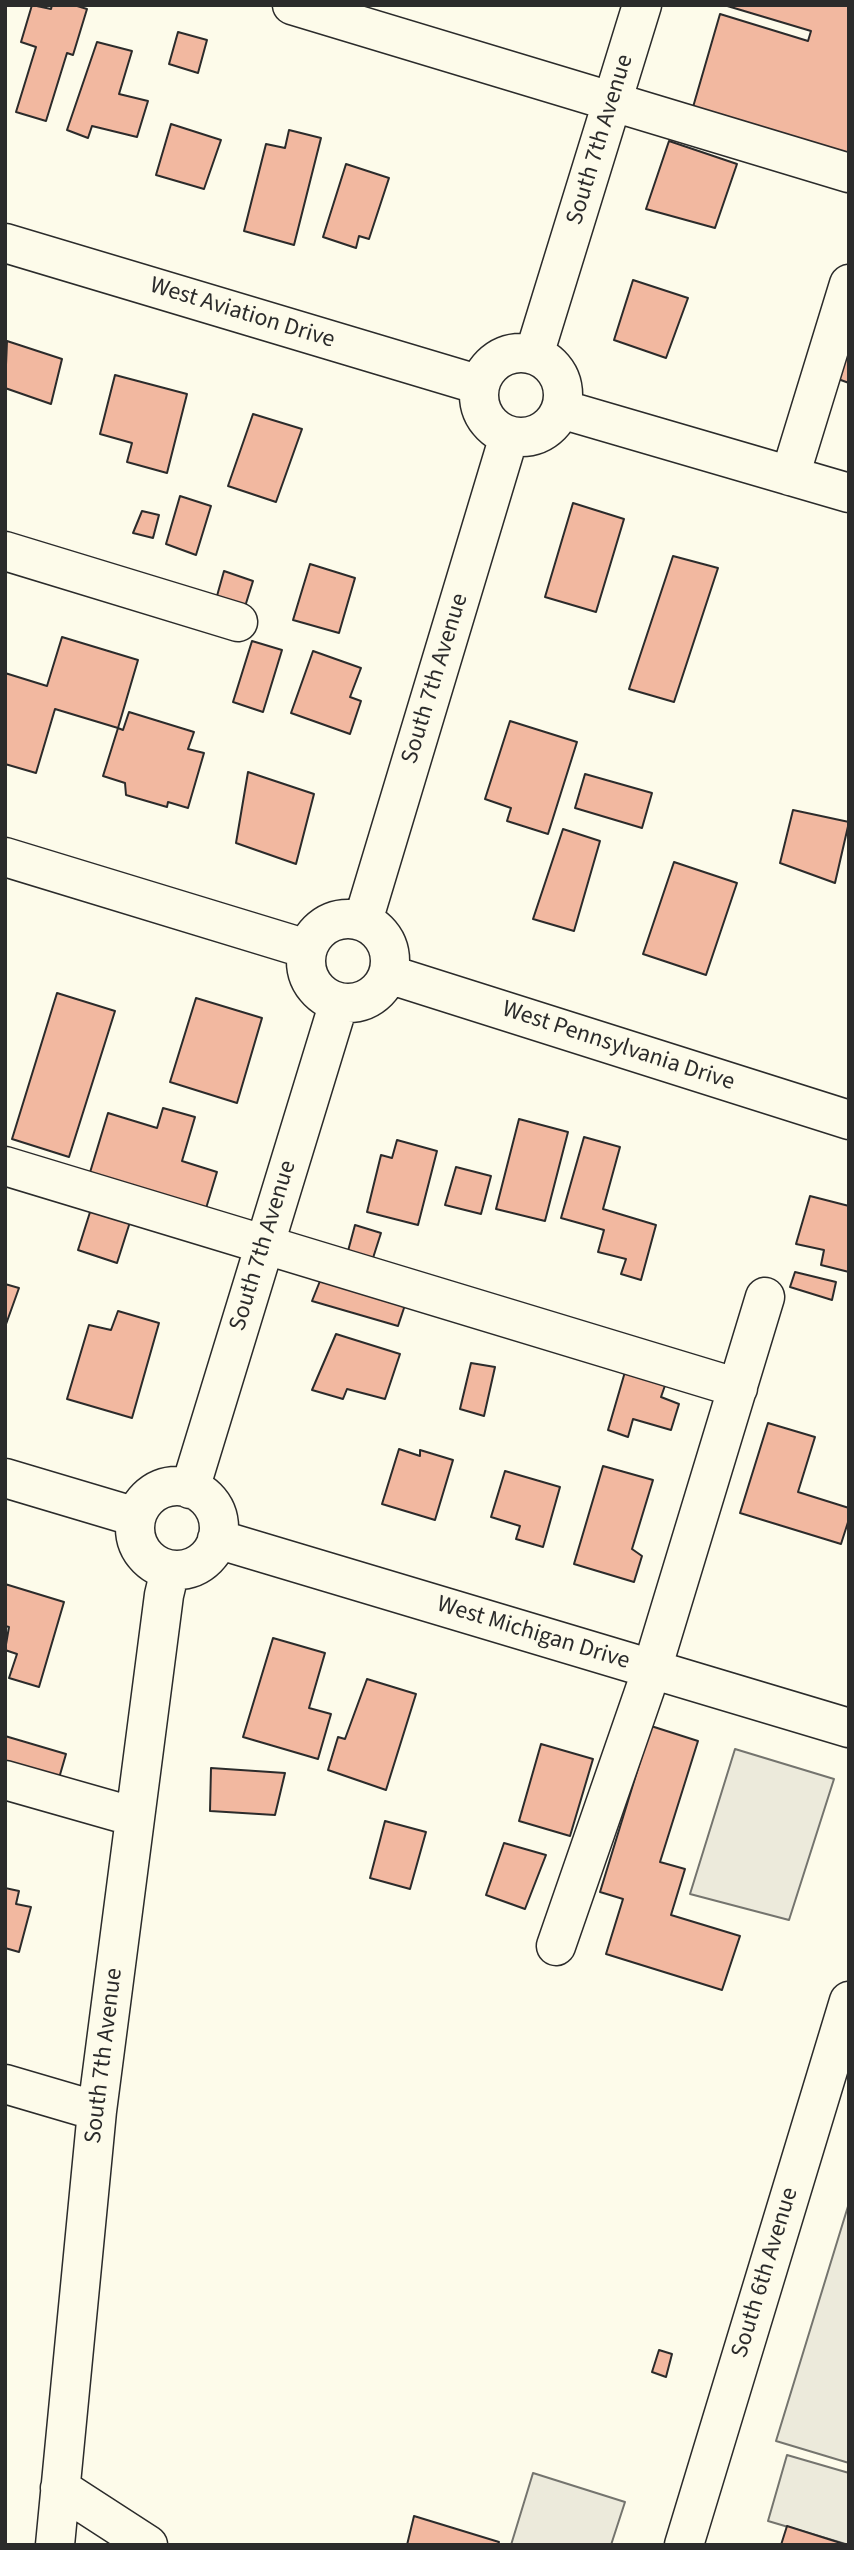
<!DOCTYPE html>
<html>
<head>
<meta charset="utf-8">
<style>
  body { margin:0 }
  #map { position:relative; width:854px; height:2550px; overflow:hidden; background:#fdfbea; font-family:"Source Sans 3",sans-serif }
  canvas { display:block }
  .frame { position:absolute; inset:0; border:7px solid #2b2b2b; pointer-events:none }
</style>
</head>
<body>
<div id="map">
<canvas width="854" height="2550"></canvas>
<div class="frame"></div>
</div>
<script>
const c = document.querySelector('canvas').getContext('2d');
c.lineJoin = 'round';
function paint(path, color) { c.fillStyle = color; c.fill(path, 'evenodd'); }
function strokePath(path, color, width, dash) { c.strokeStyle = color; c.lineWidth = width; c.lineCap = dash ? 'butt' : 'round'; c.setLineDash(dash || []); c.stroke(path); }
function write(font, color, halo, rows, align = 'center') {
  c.font = font + ' "Source Sans 3",sans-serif'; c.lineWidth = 5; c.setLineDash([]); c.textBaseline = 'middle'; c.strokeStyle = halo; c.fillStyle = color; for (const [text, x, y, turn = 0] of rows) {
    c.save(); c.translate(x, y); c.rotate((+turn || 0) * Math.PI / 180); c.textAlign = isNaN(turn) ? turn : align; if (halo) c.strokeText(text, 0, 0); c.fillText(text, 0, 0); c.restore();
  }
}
const parking = new Path2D(`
  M735,1749L834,1779L789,1920L690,1894Z
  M849,2203V2463L776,2441Z
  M787,2455L849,2473V2545L768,2521Z
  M533,2473L625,2502L611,2545H511Z`);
paint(parking, '#eceadb');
strokePath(parking, '#74746e', 2);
const building = new Path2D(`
  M32,5L51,9L52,5H74L87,9L73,55L67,53L46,121L16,112L36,47L21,42Z
  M724,5H849V160L691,114L720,14L808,41L811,31Z
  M178,32L207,40L198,73L169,64Z
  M97,42L132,51L119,94L148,101L137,137L92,126L88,138L67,130Z
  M171,124L221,140L204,189L156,175Z
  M289,130L321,138L294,245L244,231L266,144L285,148Z
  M669,141L737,164L715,228L646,209Z
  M346,164L389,178L369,239L359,236L356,248L323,237Z
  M633,280L688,298L666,358L614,340Z
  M7,341L62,359L51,404L5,388Z
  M849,345V383L838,379Z
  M115,375L187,394L167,473L127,462L132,443L100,434Z
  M253,414L302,429L276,502L228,486Z
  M180,496L211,506L196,555L166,544Z
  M573,503L624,519L596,612L545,597Z
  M142,511L159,515L153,538L133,533Z
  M673,556L718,568L674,702L629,689Z
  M310,564L355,578L339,633L293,620Z
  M224,571L253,581L243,613L215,603Z
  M62,637L138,660L118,728L55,709L36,773L5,764V673L47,686Z
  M252,641L282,650L263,712L233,702Z
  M313,651L361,668L350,697L361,701L350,734L291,713Z
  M129,712L194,732L188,749L204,753L188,808L168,802L167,807L126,795L125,783L103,776L118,728L123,730Z
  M510,721L577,742L548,834L507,821L511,808L485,799Z
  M248,772L314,794L296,864L236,843Z
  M585,774L652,793L642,828L575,808Z
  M793,810L849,822L835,883L780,863Z
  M563,829L600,841L574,931L533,919Z
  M674,862L737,883L706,975L643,954Z
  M57,993L115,1011L69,1157L12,1139Z
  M196,998L262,1018L237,1103L170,1082Z
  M163,1108L195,1117L182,1161L217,1172L204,1215L88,1179L108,1113L157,1128Z
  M519,1119L568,1132L545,1221L496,1209Z
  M584,1137L620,1147L603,1209L656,1225L641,1280L621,1274L626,1259L598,1252L604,1230L561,1218Z
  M397,1140L437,1151L418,1225L367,1212L381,1155L392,1158Z
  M456,1167L491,1176L481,1214L445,1205Z
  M810,1196L849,1206V1272L821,1265L824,1250L796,1244Z
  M91,1209L130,1222L117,1263L78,1250Z
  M355,1225L381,1233L373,1258L348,1251Z
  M795,1272L836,1282L832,1300L790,1287Z
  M320,1281L405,1305L398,1326L312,1301Z
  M5,1284L19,1288L5,1327Z
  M118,1311L159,1323L132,1418L67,1399L89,1325L111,1330Z
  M336,1334L400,1354L385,1399L347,1389L343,1399L312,1390Z
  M471,1363L495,1367L484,1416L460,1409Z
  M627,1365L668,1377L661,1397L679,1404L671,1430L633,1419L628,1437L608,1430Z
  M768,1423L815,1437L798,1492L849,1508V1519L841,1544L740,1513Z
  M399,1449L420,1456V1450L453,1460L435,1520L382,1504Z
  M603,1466L653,1480L632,1549L642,1556L634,1582L574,1564Z
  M505,1471L560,1487L543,1547L516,1539L520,1526L491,1517Z
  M5,1584L64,1602L39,1687L9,1678L17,1654L5,1650L9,1627L5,1626Z
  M273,1638L325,1653L309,1708L331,1714L318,1759L243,1737Z
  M367,1679L416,1694L386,1790L328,1770L338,1737L345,1739Z
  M651,1726L698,1741L660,1862L685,1869L671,1915L740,1936L722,1990L606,1954L623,1899L600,1892Z
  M5,1736L66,1754L57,1785L5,1770Z
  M541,1744L593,1759L570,1836L519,1821Z
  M211,1768L285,1773L275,1815L210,1811Z
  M385,1821L426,1832L410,1889L370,1878Z
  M504,1843L546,1855L525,1909L486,1895Z
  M5,1888L19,1891L16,1904L31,1907L19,1952L5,1948Z
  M659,2350L672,2354L666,2377L652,2372Z
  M414,2516L499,2542L498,2545H407Z
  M787,2526L847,2545H781Z`);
paint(building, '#f2b8a0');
strokePath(building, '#2b2b2b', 2);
const minor = new Path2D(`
  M292,5L849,173
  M5,243L480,385
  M479 395a42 42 0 1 1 84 0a42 42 0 1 1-84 0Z
  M534,355L642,5
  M561,409L849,493
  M790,476L849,284
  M5,551L238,622
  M5,857L307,949
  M306 961a42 42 0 1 1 84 0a42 42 0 1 1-84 0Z
  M363,921L509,436
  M388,974L849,1120
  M5,1166L738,1388
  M5,1478L136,1517
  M135 1528a42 42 0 1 1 84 0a42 42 0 1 1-84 0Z
  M190,1489L339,1002
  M217,1539L849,1728
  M5,1780L135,1817
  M556,1946L652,1669L765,1297
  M5,2084L97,2111
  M60,2488L148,2545
  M55,2545L97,2111L164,1595L170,1570`);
const major = new Path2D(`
  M684,2545L849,2001`);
strokePath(minor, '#2b2b2b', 41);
strokePath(major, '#2b2b2b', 41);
strokePath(minor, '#fdfbea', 38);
strokePath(major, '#fdfbea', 38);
write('24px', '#2b2b2b', '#fdfbea', [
  ["South 7th Avenue",601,140,-73],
  ["West Aviation Drive",242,314,17],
  ["South 7th Avenue",436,679,-73],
  ["West Pennsylvania Drive",618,1047,18],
  ["South 7th Avenue",264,1246,-73],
  ["West Michigan Drive",533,1634,17],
  ["South 7th Avenue",105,2056,-83],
  ["South 6th Avenue",766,2273,-73]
]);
</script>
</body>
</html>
